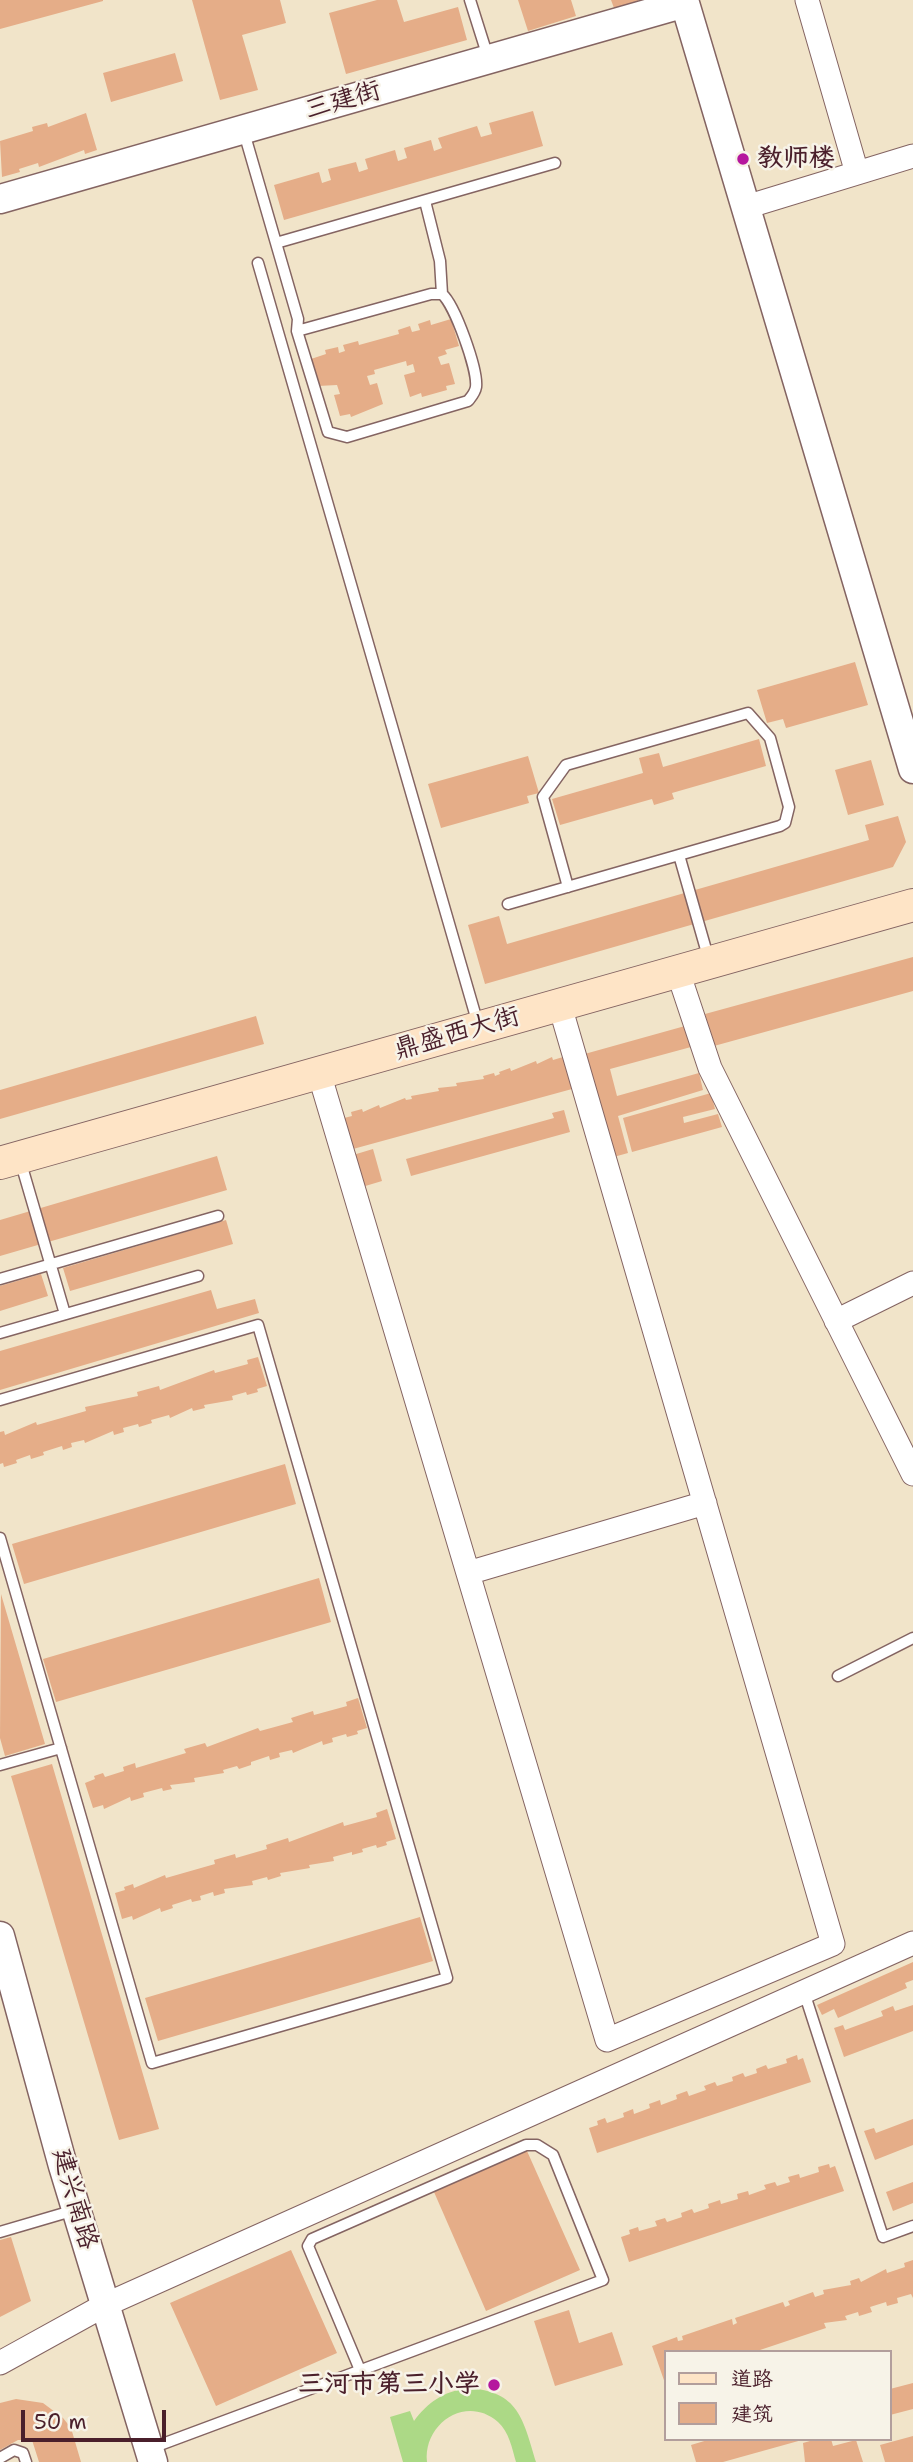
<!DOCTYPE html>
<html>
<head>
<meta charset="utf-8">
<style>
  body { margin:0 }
  #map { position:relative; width:913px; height:2462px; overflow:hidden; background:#f1e4c9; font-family:"Shantell Sans","LXGW WenKai TC",sans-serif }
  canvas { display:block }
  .legend { position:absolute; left:664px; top:2350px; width:228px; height:91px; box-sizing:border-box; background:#f7f3e8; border:2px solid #b29e9c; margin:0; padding:9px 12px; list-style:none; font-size:21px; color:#4a1f2b }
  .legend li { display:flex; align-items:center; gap:14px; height:35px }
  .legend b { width:35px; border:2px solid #b29e9c }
  .scale { position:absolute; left:21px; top:2410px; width:145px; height:32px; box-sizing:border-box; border:4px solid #4a1f2b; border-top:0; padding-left:9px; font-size:21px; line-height:24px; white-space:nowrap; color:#4a1f2b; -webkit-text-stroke:5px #f7f3e8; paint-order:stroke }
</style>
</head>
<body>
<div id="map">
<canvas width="913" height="2462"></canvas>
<ul class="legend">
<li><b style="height:9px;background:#fee4c6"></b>道路</li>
<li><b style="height:19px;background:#e5ad88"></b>建筑</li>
</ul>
<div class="scale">50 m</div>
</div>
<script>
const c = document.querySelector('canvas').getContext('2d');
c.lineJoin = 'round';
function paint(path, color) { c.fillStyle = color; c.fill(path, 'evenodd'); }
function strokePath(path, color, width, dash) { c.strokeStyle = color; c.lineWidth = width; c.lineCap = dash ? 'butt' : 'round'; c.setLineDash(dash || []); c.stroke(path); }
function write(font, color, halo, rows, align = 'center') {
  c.font = font + ' "Shantell Sans","LXGW WenKai TC",sans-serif'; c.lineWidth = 5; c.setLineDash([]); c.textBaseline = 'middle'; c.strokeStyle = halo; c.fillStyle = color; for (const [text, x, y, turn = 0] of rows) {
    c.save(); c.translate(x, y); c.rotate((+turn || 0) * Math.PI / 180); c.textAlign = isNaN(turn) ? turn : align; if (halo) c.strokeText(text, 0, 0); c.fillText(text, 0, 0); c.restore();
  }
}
paint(new Path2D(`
  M467,2388C519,2391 523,2419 536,2462H516C512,2448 509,2432 498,2422C466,2394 423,2424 427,2462H403L390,2417L410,2411L414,2421C428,2402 443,2392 467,2388Z`), '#acd986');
paint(new Path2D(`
  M0,0H103V1L0,29Z
  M192,0H280L286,23L242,35L258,90L220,100Z
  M377,0H397L404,22L458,7L467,40L346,74L329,13Z
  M518,0H571L576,16L528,31Z
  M611,0H638V1L614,8Z
  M175,53L183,81L111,102L103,73Z
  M533,111L543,146L284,220L274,185L319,172L322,183L331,180L328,169L356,162L359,172L368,169L365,159L395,150L398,161L407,158L404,148L431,140L434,151L442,148L438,138L477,126L481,137L492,134L489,123Z
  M86,113L97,150L85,154L84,150L39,167L38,163L19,169L20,172L2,177L0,141L33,131L32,127L47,123L48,127Z
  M451,319L459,346L445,350L447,354L438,357L441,365L449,363L455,384L446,386L447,390L422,397L421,393L410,397L404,375L415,372L413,364L407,366L406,361L374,370L375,374L367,376L370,385L377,383L383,404L351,417L350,414L340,416L334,395L340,394L337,385L318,386L311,359L326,354L325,350L338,347L339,353L345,351L343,345L358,341L359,345L399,334L398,330L410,326L412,332L420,330L418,324L430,320L431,325Z
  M855,662L868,705L786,728L783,719L767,723L757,690Z
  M759,739L766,766L672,793L674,799L654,805L652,799L560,825L552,799L643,773L639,758L659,753L663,767Z
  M528,756L539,793L527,796L529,803L441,828L428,784Z
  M871,760L884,805L848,815L835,770Z
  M898,816L906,842L893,867L485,984L468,925L499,916L507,944L869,840L865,825Z
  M913,957V991L714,1046L705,1014Z
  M256,1016L264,1044L0,1119V1090Z
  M685,1026L691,1047L610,1069L617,1096L699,1073L703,1090L618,1116L628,1153L610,1158L581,1055Z
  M552,1057L553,1060L563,1057L572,1089L353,1149L344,1118L352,1116L351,1112L362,1109L363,1112L379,1105L380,1108L405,1098L406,1100L412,1099L411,1096L439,1091L438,1088L457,1086L456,1083L484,1079L483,1076L494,1073L495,1076L500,1074L499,1072L510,1068L511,1071L536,1061L537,1064Z
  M711,1093L715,1109L683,1117L684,1123L718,1114L722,1127L632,1152L623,1118Z
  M564,1110L570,1132L411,1176L406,1159L554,1118L552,1113Z
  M373,1149L382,1181L362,1187L353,1155Z
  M217,1156L227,1190L0,1256V1220Z
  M226,1220L233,1244L70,1291L63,1268Z
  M41,1274L48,1296L0,1311V1286Z
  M211,1290L217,1309L255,1299L259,1313L0,1390V1351Z
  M258,1357L267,1386L257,1389L258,1392L247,1395L246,1392L232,1396L233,1400L204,1405L205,1408L193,1411L192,1408L170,1418L169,1415L151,1420L152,1423L139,1427L138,1424L123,1428L124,1432L114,1435L113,1431L85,1443L84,1440L71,1443L72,1447L63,1450L62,1446L43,1452L44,1455L31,1459L30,1455L16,1460L17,1463L4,1467L3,1463L0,1464V1432L4,1431L5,1435L36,1422L37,1425L86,1411L85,1407L138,1396L137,1392L159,1386L160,1390L214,1370L215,1373L248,1364L247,1360Z
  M285,1464L296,1504L24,1584L12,1544Z
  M319,1578L331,1622L56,1702L43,1659Z
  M1,1594L45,1744L5,1756L0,1738Z
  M358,1698L367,1728L357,1731L358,1734L347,1737L346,1734L332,1738L333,1742L323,1745L322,1741L293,1753L292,1750L279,1753L280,1757L270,1760L269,1756L251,1762V1765L239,1769L237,1766L223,1770L224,1773L194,1778L195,1782L170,1785L172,1789L163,1791L162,1788L143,1793L144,1797L131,1801L130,1797L104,1809L103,1805L93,1808L85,1783L95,1779L94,1776L103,1773L105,1777L124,1771L123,1767L135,1763L136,1768L186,1753L184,1749L205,1743L207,1747L258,1728L260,1731L293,1722L291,1718L313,1711L314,1715L347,1706L346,1702Z
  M52,1764L159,2129L119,2140L11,1776Z
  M387,1809L396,1839L386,1842L387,1845L377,1848L376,1845L362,1849L363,1852L352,1855V1852L333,1857L334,1861L309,1865L310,1868L280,1873L281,1876L268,1880L267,1877L252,1881L253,1885L224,1889L225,1893L214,1896L213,1892L200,1896L201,1900L192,1902L191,1899L172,1905L173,1908L161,1912L160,1908L133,1920L132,1916L122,1919L115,1893L125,1890L124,1887L133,1884L134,1888L165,1875L166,1878L215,1864L214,1860L235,1854L236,1858L267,1849L266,1845L288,1838L289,1842L343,1822L344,1826L377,1817L376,1813Z
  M420,1917L433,1961L158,2041L145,1998Z
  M913,1962V1980L905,1983L907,1988L838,2018L834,2009L822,2015L817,2005Z
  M913,2005V2031L844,2057L834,2028L843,2025L845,2030L883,2016L881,2011L893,2006L895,2011Z
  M797,2055L798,2060L803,2058L811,2082L597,2153L589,2128L598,2125L597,2121L605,2118L607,2123L624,2117L623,2113L633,2109L634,2114L650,2108L649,2104L660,2100L661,2105L677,2099L676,2095L687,2091L689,2096L706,2090L704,2086L715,2082L717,2086L733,2081L732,2077L743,2073L745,2077L757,2073L756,2069L766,2065L768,2069L787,2063L786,2059Z
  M913,2119V2145L875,2160L864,2131L874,2128L876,2133Z
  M527,2151L580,2270L486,2311L434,2192Z
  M829,2164L830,2168L835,2166L844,2191L629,2262L621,2237L630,2234L629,2230L638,2227L639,2231L657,2226L655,2221L665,2218L667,2222L682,2217L681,2213L692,2209L694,2213L709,2208L708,2204L720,2200L721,2204L738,2199L737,2194L748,2191L749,2195L766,2189L764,2185L775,2182L777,2186L790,2182L788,2177L799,2174L800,2178L819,2172L818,2167Z
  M913,2182V2203L893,2211L886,2192Z
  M11,2237L31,2301L0,2317V2240Z
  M291,2250L337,2353L216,2406L170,2303Z
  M913,2260V2298L911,2294L897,2298L898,2303L887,2306L886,2302L870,2307L872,2312L859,2316L858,2312L845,2316L847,2320L824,2323L826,2328L754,2352H666V2386L652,2346L677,2337L678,2341L683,2340L682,2336L732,2319L733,2325L737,2323L735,2318L783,2302L785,2307L790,2305L788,2301L813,2292L815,2297L824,2294L823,2290L851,2285L850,2281L859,2278L861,2282L886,2269L887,2273L905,2267L904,2263Z
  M569,2310L579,2343L612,2332L623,2365L555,2386L534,2321Z
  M913,2383V2409L890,2415V2389Z
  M16,2399L43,2403L63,2418L71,2428L81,2462H39L32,2440H18L0,2450V2403Z
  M913,2436V2462H885L880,2445Z
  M711,2439H802V2440L723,2462H696L691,2445Z
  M817,2439H831L833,2446L856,2440L863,2462H805L803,2443Z`), '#e5ad88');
const service = new Path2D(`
  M470,0L488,57
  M243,129L298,319L297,331L328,432L347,437L468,401C472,396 475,393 476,387C478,370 455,305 442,294H431L297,331
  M425,201L440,261L442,294
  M276,243L555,163
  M258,263L478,1024
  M679,855L709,960
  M508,904L780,826L785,823L789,807L770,738L748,713L566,765L543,797L568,887
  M20,1160L65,1314
  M0,1279L218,1216
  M0,1333L198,1276
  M0,1400L258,1325L447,1978L152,2063L0,1538
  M838,1676L913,1638
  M0,1765L61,1748
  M804,1992L883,2237L913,2226
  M0,2232L75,2210
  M149,2449L603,2280L553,2155L537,2145H526L312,2239L308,2246L360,2370
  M0,2458L14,2450L23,2453L26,2462`);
const minor = new Path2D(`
  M807,0L857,173
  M746,207L913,156
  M678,972L710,1068L913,1474
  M319,1073L607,2040L833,1944L560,1006
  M836,1321L913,1283
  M468,1573L705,1503
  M0,2363L105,2305L913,1943`);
const tertiary = new Path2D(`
  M684,0L913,769
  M0,199L685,3
  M0,1936L63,2166L153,2462`);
const secondary = new Path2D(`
  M0,1163L913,905`);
strokePath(service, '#846462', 13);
strokePath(minor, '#846462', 25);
strokePath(tertiary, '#846462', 31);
strokePath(secondary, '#846462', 34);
strokePath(service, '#fff', 10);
strokePath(minor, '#fff', 23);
strokePath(tertiary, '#fff', 28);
strokePath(secondary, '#fee4c6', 32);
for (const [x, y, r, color] of [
  [743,159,7,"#b5179e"],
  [494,2385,7,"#b5179e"]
]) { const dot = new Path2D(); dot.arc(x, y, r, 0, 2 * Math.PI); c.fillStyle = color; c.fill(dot); strokePath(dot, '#f7f3e8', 2.5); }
write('26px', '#4a1f2b', '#f7f3e8', [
  ["三建街",343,101,-16],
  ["鼎盛西大街",457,1034,-16],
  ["建兴南路",74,2199,74]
]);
write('bold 26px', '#4a1f2b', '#f7f3e8', [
  ["教师楼",757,159],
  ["三河市第三小学",480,2385,"right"]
], 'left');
</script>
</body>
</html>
